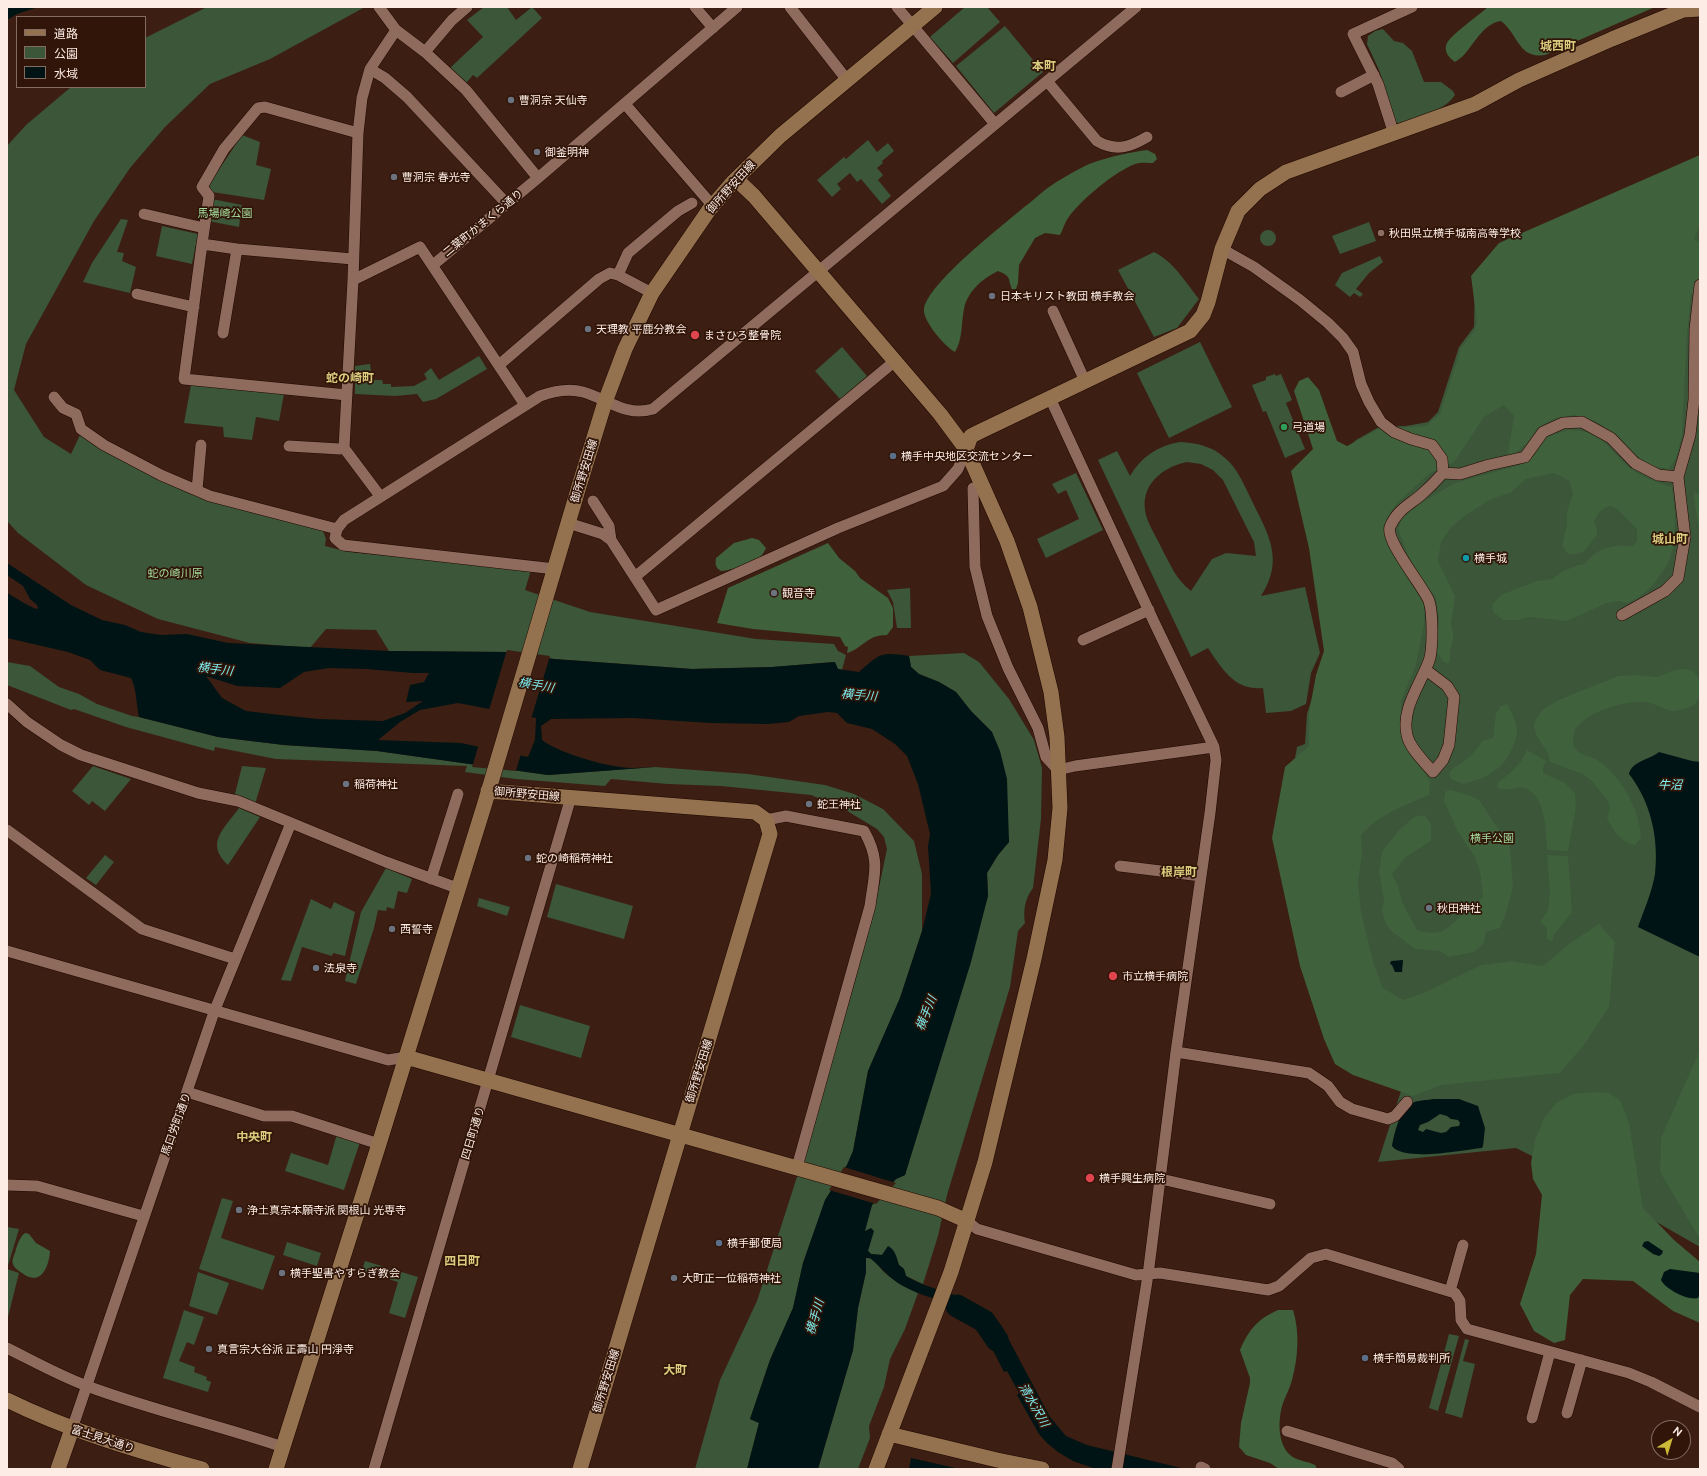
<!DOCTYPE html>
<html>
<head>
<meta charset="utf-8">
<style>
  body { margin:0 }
  #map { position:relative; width:1707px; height:1476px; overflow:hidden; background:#3c1f12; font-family:Ubuntu,"Noto Sans JP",sans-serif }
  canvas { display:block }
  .frame { position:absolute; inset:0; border:8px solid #fcece5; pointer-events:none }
  .legend { position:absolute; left:16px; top:16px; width:130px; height:72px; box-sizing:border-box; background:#311508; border:1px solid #826b60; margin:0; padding:5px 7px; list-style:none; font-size:12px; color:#fcece5 }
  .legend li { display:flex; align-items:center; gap:8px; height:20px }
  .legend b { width:20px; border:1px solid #826b60 }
  .north { position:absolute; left:1651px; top:1420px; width:40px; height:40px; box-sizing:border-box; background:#311508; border:1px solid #826b60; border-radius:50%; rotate:38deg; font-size:11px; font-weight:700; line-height:16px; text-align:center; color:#fcece5 }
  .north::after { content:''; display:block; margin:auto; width:14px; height:18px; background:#cdb938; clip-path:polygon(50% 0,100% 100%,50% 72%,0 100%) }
</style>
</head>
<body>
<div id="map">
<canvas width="1707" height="1476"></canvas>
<div class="frame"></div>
<ul class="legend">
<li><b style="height:5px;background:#94724f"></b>道路</li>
<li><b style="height:11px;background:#3b5638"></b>公園</li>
<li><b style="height:11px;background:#001415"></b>水域</li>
</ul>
<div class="north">N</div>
</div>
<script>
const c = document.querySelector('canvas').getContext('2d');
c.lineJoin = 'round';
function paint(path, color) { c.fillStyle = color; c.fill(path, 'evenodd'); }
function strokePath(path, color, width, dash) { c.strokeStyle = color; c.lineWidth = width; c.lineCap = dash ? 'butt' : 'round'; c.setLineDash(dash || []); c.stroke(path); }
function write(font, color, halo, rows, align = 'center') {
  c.font = font + ' Ubuntu,"Noto Sans JP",sans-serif'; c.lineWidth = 3.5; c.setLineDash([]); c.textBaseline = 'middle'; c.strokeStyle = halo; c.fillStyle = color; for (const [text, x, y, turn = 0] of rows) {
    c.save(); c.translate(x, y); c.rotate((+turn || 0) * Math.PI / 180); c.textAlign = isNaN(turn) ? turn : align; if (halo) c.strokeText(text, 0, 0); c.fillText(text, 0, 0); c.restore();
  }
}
paint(new Path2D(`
  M207,7H365L270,59L210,84L165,127L130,168L94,221L26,344L14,390L44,437L71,454L80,435L227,505L323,531L326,539L325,546L349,552L531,570L525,590L590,612L756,639L834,644L838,651L846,655L842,670L838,669L834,662L772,667L692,669L554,659L507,652L389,651L376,630L326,629L310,648L250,643L158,619L86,585L18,533L7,521V146L26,125L71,87H145V38Z
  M484,7H507L516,20L532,7L542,18L477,78L473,75L466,83L450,68L483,37L467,20Z
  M965,7H987L1000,22L953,63L930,37Z
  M1005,26L1043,72L994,113L956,66Z
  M1383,29L1394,41L1403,43L1412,51L1424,82H1441L1453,91L1455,95C1444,112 1416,117 1399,124L1396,122L1379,70L1367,44L1368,36L1375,31Z
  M242,135L260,142L256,165L271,169L264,200L212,192L208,186Z
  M868,140L877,152L888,143L894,151L882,161L883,163L877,168L883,175L878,180L891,196L882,204L861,179L857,182L850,173L837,184L841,189L832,197L817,180L844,157L846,159Z
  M1700,159V1247L1606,1193L1516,1148L1378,1162L1402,1088L1282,831L1297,747L1305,744L1307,714L1327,651L1340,456L1356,440L1379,427L1406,426L1428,422L1438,412L1459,347L1474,327L1475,276Z
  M212,199L242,205L239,227L208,221Z
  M121,219L128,220L117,252L124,253L122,261L136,267L130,293L83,282L92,263Z
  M1369,222L1376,241L1340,254L1332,236Z
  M162,226L198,234L192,264L156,256Z
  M1260 238a8 8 0 1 1 16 0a8 8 0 1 1-16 0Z
  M1154,252C1174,262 1186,283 1199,299L1177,328L1154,337L1118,270Z
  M1380,256L1383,262L1369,273L1356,289L1363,294L1360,297L1354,293L1350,297L1335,285L1342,273Z
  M1200,342L1232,407L1169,438L1137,373Z
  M842,347L867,376L840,399L815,371Z
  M479,356L487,369L436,399L423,402L417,394L395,396L355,394V366L370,364L372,380H382L383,384H391V387L414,386L427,379L424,374L431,368L439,380Z
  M1275,374L1276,376L1281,374L1292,400L1286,403L1305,449L1285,458L1266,411L1263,412L1252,385L1266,380V377Z
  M191,385L284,394L279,421L256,417L252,440L224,437L223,427L184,423Z
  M1180,442C1197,443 1212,446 1225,458C1238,469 1244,485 1251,499C1268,534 1285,559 1261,596L1305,587L1320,653L1311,673L1306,704L1291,711L1266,713L1263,688C1235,691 1222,669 1208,648L1191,657L1098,460L1117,451L1130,476C1141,457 1157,446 1180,442ZM1187,462L1201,464L1213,470L1223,480L1254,542L1256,556L1226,553L1212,559L1191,591C1176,579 1171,566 1162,549C1158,540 1152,531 1148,521C1136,490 1158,468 1187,462Z
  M1076,473L1103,530L1046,558L1037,539L1079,519L1066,490L1058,494L1052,484Z
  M910,588L911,628H897L893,602L887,590Z
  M964,653L979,662L1009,699L1034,740L1042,768L1041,819L1033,888C1025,898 1023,911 1025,923L1018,931L1010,987L947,1195L938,1236L923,1284L906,1276L904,1269L899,1265L885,1251L882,1255L871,1254L868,1251L864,1231L872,1205L896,1179L905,1175L988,896L987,873L998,855L1009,842L992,732L971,711L956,692L939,682L919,674L911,667L909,656Z
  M7,662L30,666L59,687L79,694L97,704L132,716L139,717L218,737L284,745L377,751L548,775L655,767L748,774L825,785L854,794L883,809L914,841L922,874V931L900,998L868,1071L853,1151L847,1165L825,1201L803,1263L793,1308L770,1360L750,1419L759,1423L747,1469H695L720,1380L757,1301L805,1152L851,996L874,911L887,849L884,837L877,829L844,809L811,795L721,786L668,784L611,779L605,786L516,779L465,772L467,766L276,759L215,747L214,751L126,727L74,709L71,710L7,685Z
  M93,766L131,779L105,811L92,801L89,805L72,791Z
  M242,766L266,768L255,804L234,798Z
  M239,808L260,817L228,865C204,843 225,828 239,808Z
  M105,855L114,862L96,885L86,878Z
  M386,868L412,879L407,893L398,891L394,909L387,907L386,911L378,910L374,928L356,984L345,981L361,912Z
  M556,884L633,906L624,939L547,917Z
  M479,898L510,907L507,916L477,906Z
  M311,899L331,909L334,902L355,912L345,956L333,953L332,956L302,947L291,981L281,980Z
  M520,1005L590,1026L581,1058L511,1037Z
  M337,1134L360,1142L344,1190L285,1171L291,1153L328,1165Z
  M222,1198L233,1201L221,1238L275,1256L263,1290L199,1269Z
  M7,1227L19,1229L7,1269L19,1273L7,1321Z
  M287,1242L321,1253L317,1266L283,1255Z
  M866,1258C875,1257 879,1268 885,1273C894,1281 907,1287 918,1293L905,1329L890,1359L884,1387L869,1426L870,1438L858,1469H818L853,1350L858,1308L866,1272Z
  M365,1261L418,1277L405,1318L389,1313L398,1282L362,1271Z
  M198,1272L229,1283L217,1315L189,1306Z
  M184,1310L204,1317L194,1345L187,1342L179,1361L195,1367L194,1372L207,1377L206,1380L211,1382L208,1392L163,1378Z
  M1449,1334L1459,1336L1438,1411L1429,1408Z
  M1465,1339L1469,1340L1463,1361L1475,1364L1462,1418L1445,1413Z`), '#3b5638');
paint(new Path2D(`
  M1488,7H1655L1545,55C1518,59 1519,35 1501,21C1479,24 1472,53 1455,62C1449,58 1443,51 1447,43C1452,34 1479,15 1488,7Z
  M1147,150L1155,154L1157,159L1153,163C1148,163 1140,162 1135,164C1114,172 1081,200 1068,218C1064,224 1063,230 1060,235L1045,233L1035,238L1019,265L1018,283L1016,289H1012C1007,277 1012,277 998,271C983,278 967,292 964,309C961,323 963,339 955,352C945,347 922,320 924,309C928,283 1001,227 1023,208C1032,202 1040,193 1049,187C1059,180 1071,173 1083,167C1098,159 1130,152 1147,150Z
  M1700,155V225L1694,240L1700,241V293H1691L1687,334L1682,435L1676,459L1668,469L1653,466L1632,453L1614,434L1597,422L1575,415L1555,418L1537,428L1527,443L1514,454H1508L1514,416L1504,405L1484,417L1454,462L1430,473L1395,505L1383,527L1390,548L1409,574L1424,602V623L1416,665L1401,701V738L1409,754L1424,772L1430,782L1429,795C1405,805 1378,815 1361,835L1362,854L1358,882L1361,912L1374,965L1383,988L1404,1000L1426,992L1481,965L1512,961L1543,966L1569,944L1599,924L1615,942L1609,1007L1584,1045L1560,1073L1441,1085L1413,1096L1353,1075L1335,1064L1324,1039L1300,966L1272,838L1285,767L1309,746V713L1316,675L1324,651L1309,548L1291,471L1313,449L1294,391L1299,381L1308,377L1319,390L1337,441L1347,446L1379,429L1426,426L1440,414L1461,348L1475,330L1477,322L1471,276L1499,243Z
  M1568,430C1607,430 1607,452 1634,471C1646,479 1659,483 1672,487L1675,514L1674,546L1668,564L1653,585L1639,597L1627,603L1619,601L1607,603L1567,621L1531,617L1517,620H1503L1493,612L1492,605L1501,595L1536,581L1552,579L1563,571L1578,565L1585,564C1597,547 1613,544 1633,546L1637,541V529L1617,509L1610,506C1601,509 1598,513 1594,522C1600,535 1597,534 1590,544C1583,554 1580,554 1568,554L1563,547V541L1567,524V512L1573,493L1569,481L1554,473L1526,479L1510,493L1491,499L1463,517L1450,529L1441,542L1438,561L1455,596L1451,624L1453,633V640L1450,651V660L1448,664L1443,661L1437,652L1439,618L1436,599L1433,593L1423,584L1412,566L1398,529L1402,519L1410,511L1434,495L1455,483L1520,465L1533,457L1547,437Z
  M1694,492L1700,494V535L1694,499Z
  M752,538L759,540L766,548C765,550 763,554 761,556C753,564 732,570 721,571C716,568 715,565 716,558L734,543Z
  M828,543L839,558L855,571L860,578L888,598L893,608V627L887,635C866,635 864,648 847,653L848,647L845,646L840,637L753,629L717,623L728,588Z
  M1685,669C1687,670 1691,670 1693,671C1704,679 1703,703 1690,707C1685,709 1677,711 1672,711C1662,709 1653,702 1643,702C1624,701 1585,712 1575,730C1573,735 1572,744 1575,748C1580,756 1592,756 1599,761C1622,778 1640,809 1641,838L1635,845C1622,843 1613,831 1607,818L1610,808L1608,801L1592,781L1583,774L1550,762L1548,753L1536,735L1534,726L1536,719L1543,709L1561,699L1618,676L1638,675L1657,677L1675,670Z
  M1507,704C1511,712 1517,722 1517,731C1517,737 1515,743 1512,749C1503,770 1485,779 1463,784L1451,779L1449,774C1454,765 1457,767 1464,761C1471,756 1477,750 1482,741L1493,738L1496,713L1501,706Z
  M1527,750L1546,761L1543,768V773L1565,783L1575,793L1576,807L1568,851L1547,850C1546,832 1546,794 1524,788C1514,786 1506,793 1497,787L1498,782C1512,772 1520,766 1527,750Z
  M1451,790L1471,796L1479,800L1510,846L1513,887L1506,913L1500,928L1486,932L1484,943L1474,952L1449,957L1440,951L1415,949L1391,931L1385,922L1382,911L1384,900L1379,872L1382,852L1398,831L1414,817L1425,815L1431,824V841L1406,857L1392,874L1398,886L1402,902L1417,930C1442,937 1447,929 1464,913C1470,907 1478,904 1483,896L1480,872L1475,857L1458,832L1444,801L1445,793L1446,791Z
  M1547,855L1568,856L1572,912L1554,935L1552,941H1550L1547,939C1547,929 1548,927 1540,922L1548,910L1550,893Z
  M1700,1050V1239L1660,1172L1661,1138Z
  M1594,1092L1609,1093L1620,1100L1629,1123L1643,1208L1674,1240L1700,1262V1323L1673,1311L1633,1281L1583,1279L1570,1295L1565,1340L1554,1343L1534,1331L1520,1304L1536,1254L1542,1195L1533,1179L1531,1163L1535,1140L1544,1118L1556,1103L1573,1094Z
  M25,1233L29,1234L36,1243L50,1251C49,1268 40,1287 22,1273C19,1271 14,1268 13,1264C11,1260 15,1254 16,1249C18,1243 20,1237 25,1233Z
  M1278,1310H1293C1300,1332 1298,1358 1292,1380C1290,1388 1286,1395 1283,1403C1278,1418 1277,1443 1290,1455C1297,1461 1307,1461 1315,1465L1317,1469H1279L1270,1463L1246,1455L1239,1447L1241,1423L1250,1383V1378L1240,1350C1249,1329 1258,1319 1278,1310Z`), '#3f613b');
paint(new Path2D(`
  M7,7H38L17,14L7,20Z
  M7,563L71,605L102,620L125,625L141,632L161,635L187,634L228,643L389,651L507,652L554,659L692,669L772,667L835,662L838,669L859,672C881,653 880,652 909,656L911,667L919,674L939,682L956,692L971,711L992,732L1000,751L1007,779L1009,842L998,855L987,873L988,896L971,962L905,1175L896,1179L872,1205L865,1231L871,1228L874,1231L868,1251L871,1254L882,1255L888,1246C895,1249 897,1258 899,1265L904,1269L906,1276C937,1295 979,1294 1001,1325L1050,1417L1066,1436L1087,1445L1185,1469H1096L1073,1461L1058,1452L1047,1443L1039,1434L1017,1395L1019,1393L1007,1371L1004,1372L980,1325L975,1319L978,1313L970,1307H963C943,1301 921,1296 903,1286C890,1279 881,1267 870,1258H866V1272L858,1308L853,1350L818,1469H747L759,1423L750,1419L770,1360L793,1308L803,1263L825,1200L847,1165L853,1151L868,1071L900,998L922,931L931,894L928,846L930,834L918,784L907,756L895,744L872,729L847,723L837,713L828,712L799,716L789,722L768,724L710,723L634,718L551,719L541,726L542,740C557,752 601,765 621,767C632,769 644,767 655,767L548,775L377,751L284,745L218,737L139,717C136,704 137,690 131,678L100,670L90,660L68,652L7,638V593C15,597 32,609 38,609L37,605L30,599L23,586L7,575ZM329,668L366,669L413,673H429L424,682L410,685L406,702L423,701L405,713L383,721L318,719L280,715L246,711L222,698L206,676L237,686L280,688L304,672ZM458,703L536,718L535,740L528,757L461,743L378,740L400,722L420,710Z
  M1659,752L1692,761L1700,762V957L1638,927C1644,910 1652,892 1655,874C1659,839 1651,802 1629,774C1632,761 1649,760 1659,752Z
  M1403,960L1402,972H1395L1392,965L1390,964L1391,961Z
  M1434,1099H1459L1478,1106L1485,1128L1483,1146L1482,1148C1463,1150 1404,1162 1392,1146C1394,1134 1400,1109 1412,1103C1418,1100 1428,1100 1434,1099ZM1440,1114L1447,1116L1451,1119L1458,1120L1460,1123L1459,1126L1451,1127L1446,1132L1441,1133L1426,1129L1423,1132L1418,1130L1420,1125L1428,1122Z
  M1648,1241L1663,1251L1662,1254L1659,1256L1653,1254L1642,1246L1644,1242Z
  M1670,1269L1700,1273V1294L1698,1298C1688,1301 1665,1289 1661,1280L1664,1272Z
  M911,1458L960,1469H909Z`), '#001415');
paint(new Path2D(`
  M507,650L550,656L531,719L489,710Z
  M479,744L521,754L516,771L472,767Z
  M844,1167L896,1183L876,1204L829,1190Z`), '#3c1f12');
strokePath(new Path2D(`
  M957,1306L984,1321L997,1340`), '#001415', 23);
const street = new Path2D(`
  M379,7L396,30L425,52L466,90L538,178
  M695,7L713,28
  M790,7L847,80
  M897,7L995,124
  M425,52L452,20L467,7
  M370,69L385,78L407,97L507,204
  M1047,81L1097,141C1116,152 1130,147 1147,137
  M1341,92L1374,75
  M625,104L712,205
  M1394,134L1378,84L1353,34L1412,7
  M144,214L204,228
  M202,244L209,196L202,187L224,149L258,108L265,107L358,133
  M1222,249L1254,267L1300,300L1328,323L1343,338L1353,352L1361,384L1369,402L1381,422L1394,432L1411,439L1432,445L1442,459L1443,473
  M433,265L538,178L737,7
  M618,275L628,253L678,211L692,203
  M353,280L420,247L525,405
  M137,294L194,307
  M1053,311L1085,381
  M223,333L237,249
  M499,365L599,279L610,273L618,275L652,293
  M347,395L184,379L202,244L237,249L353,259
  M54,397L63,408L76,414L81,429L104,445L161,475L210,496L337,529
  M1050,398L1154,622L1214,747L1216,760L1210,813L1176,1052L1148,1275L1117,1469
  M289,446L340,449L344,448
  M973,488L975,567L987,616L1008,668L1038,728L1046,757L1058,770L1075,766L1214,747
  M197,490L201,445
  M380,496L344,448L353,280L358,133L362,98L370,69L396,30
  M593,501L609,526L611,540
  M568,523L603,534L611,540L656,610L838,528L943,486L958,469L966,449
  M555,569L343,545L335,538L337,529L344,520L540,396C554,391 568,388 583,392C608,399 625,417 653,409L1136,7
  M636,576L895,361
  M1622,615L1665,591L1678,578L1685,537L1678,477L1690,435L1694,400L1695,329L1700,285
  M1083,640L1149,610
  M1426,670L1447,686L1454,697L1449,745L1443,760L1433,772C1425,763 1409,747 1407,735C1401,709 1420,685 1429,661C1433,650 1433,613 1429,601C1423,586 1385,541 1390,527C1396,511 1409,505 1421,495C1429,488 1436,481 1443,473L1460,474L1489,465L1525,457L1543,432L1563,423L1582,422L1611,438L1635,463L1658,475L1678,477
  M7,704L27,722L61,745L81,755L198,793L238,801L386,862L457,888
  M766,820L786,816L864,831C881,861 874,874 870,906L797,1167
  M7,830L142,929L235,959
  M1120,866L1201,876
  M431,879L458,794
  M7,951L388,1060L406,1057
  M1176,1052L1309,1073L1328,1086L1340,1102L1352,1109L1388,1119L1395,1116L1407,1102
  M187,1092L264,1116H292L379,1144
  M1161,1179L1270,1204
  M7,1185L37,1186L143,1216
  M967,1221L977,1229L1136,1275L1160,1273L1268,1290L1279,1286L1311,1258L1326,1254L1455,1293L1460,1301L1461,1320L1467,1329L1629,1373L1651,1382L1700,1407
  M1450,1291L1463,1245
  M7,1348C33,1361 60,1376 87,1386C151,1410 218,1425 283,1447
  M1567,1413L1582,1360
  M1532,1418L1550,1352
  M72,1429L214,1012L291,823
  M1287,1431L1392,1463L1399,1469
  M1201,1467L1205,1469
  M374,1469L571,797`);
const secondary = new Path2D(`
  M736,179L754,196L940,414L966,449L1007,541L1030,607L1051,692L1057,737L1060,808L1055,860L1034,959L985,1162L951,1272L876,1469
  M966,449L971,436L979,432L1190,331L1203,315L1208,302L1222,249L1238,211L1260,189L1286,172L1475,104L1519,80L1612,39L1683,10L1700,9
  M488,791L755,812L766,820L770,834L580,1469
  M406,1057L938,1208L967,1221
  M7,1400C70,1431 135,1450 202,1469
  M889,1434L997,1460L1042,1469
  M58,1469L72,1429
  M276,1469L379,1144L484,806L580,483L605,402L625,349L652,293L709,210L734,181L780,136L935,7`);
strokePath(street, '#210700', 12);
strokePath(secondary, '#210700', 16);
strokePath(street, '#8e6b5c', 11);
strokePath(secondary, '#94724f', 15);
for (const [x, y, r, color] of [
  [511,100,4,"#6b7280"],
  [537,152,4,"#6b7280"],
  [394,177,4,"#6b7280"],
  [1381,233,4,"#8d6e63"],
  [992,296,4,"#6b7280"],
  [588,329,4,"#6b7280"],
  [695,335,5,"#e0444e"],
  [1284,427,4,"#2e9e5b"],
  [893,456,4,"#5c6f8a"],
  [1466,558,4,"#0f9aa8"],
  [774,593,4,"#6b7280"],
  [346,784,4,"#6b7280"],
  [809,804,4,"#6b7280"],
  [528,858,4,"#6b7280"],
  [1429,908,4,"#6b7280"],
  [392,929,4,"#6b7280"],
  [316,968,4,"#6b7280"],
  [1113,976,5,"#e0444e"],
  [1090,1178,5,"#e0444e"],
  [239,1210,4,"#6b7280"],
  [719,1243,4,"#5c6f8a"],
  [282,1273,4,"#6b7280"],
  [674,1278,4,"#6b7280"],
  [209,1349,4,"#6b7280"],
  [1365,1358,4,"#5c6f8a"]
]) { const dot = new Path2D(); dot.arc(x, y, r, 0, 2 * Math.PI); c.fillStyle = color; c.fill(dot); strokePath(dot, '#311508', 1.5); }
write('11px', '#fcece5', '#311508', [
  ["曹洞宗 天仙寺",519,100],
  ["御釜明神",545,152],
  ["曹洞宗 春光寺",402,177],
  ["秋田県立横手城南高等学校",1389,233],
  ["日本キリスト教団 横手教会",1000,296],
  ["天理教 平鹿分教会",596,329],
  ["まさひろ整骨院",704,335],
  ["弓道場",1292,427],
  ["横手中央地区交流センター",901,456],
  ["横手城",1474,558],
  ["観音寺",782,593],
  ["稲荷神社",354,784],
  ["蛇王神社",817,804],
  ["蛇の崎稲荷神社",536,858],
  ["秋田神社",1437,908],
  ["西誓寺",400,929],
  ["法泉寺",324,968],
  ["市立横手病院",1122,976],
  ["横手興生病院",1099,1178],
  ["浄土真宗本願寺派 関根山 光専寺",247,1210],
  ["横手郵便局",727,1243],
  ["横手聖書やすらぎ教会",290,1273],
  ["大町正一位稲荷神社",682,1278],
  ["真言宗大谷派 正壽山 円淨寺",217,1349],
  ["横手簡易裁判所",1373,1358]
], 'left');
write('11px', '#fcece5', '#311508', [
  ["御所野安田線",731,187,-48],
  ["二葉町かまくら通り",483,223,-39],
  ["御所野安田線",584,471,-73],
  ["御所野安田線",527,794,5],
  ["御所野安田線",699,1071,-73],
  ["馬口労町通り",176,1124,-70],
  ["四日町通り",473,1133,-73],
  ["御所野安田線",606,1381,-73],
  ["富士見大通り",103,1439,18]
]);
write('11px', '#a3db9d', '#311508', [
  ["馬場崎公園",225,213],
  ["蛇の崎川原",175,573],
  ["横手公園",1492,838]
]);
write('bold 12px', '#d9cc7e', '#311508', [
  ["城西町",1558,46],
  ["本町",1044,66],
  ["蛇の崎町",350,378],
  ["城山町",1670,539],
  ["根岸町",1179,872],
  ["中央町",254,1137],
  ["四日町",462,1261],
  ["大町",675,1370]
]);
write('italic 12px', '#7decee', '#311508', [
  ["横手川",215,669,7],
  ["横手川",536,685,10],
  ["横手川",859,695,5],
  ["牛沼",1670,785],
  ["横手川",926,1013,-68],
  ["横手川",815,1317,-74],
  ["清水沢川",1034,1405,60]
]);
</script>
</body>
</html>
